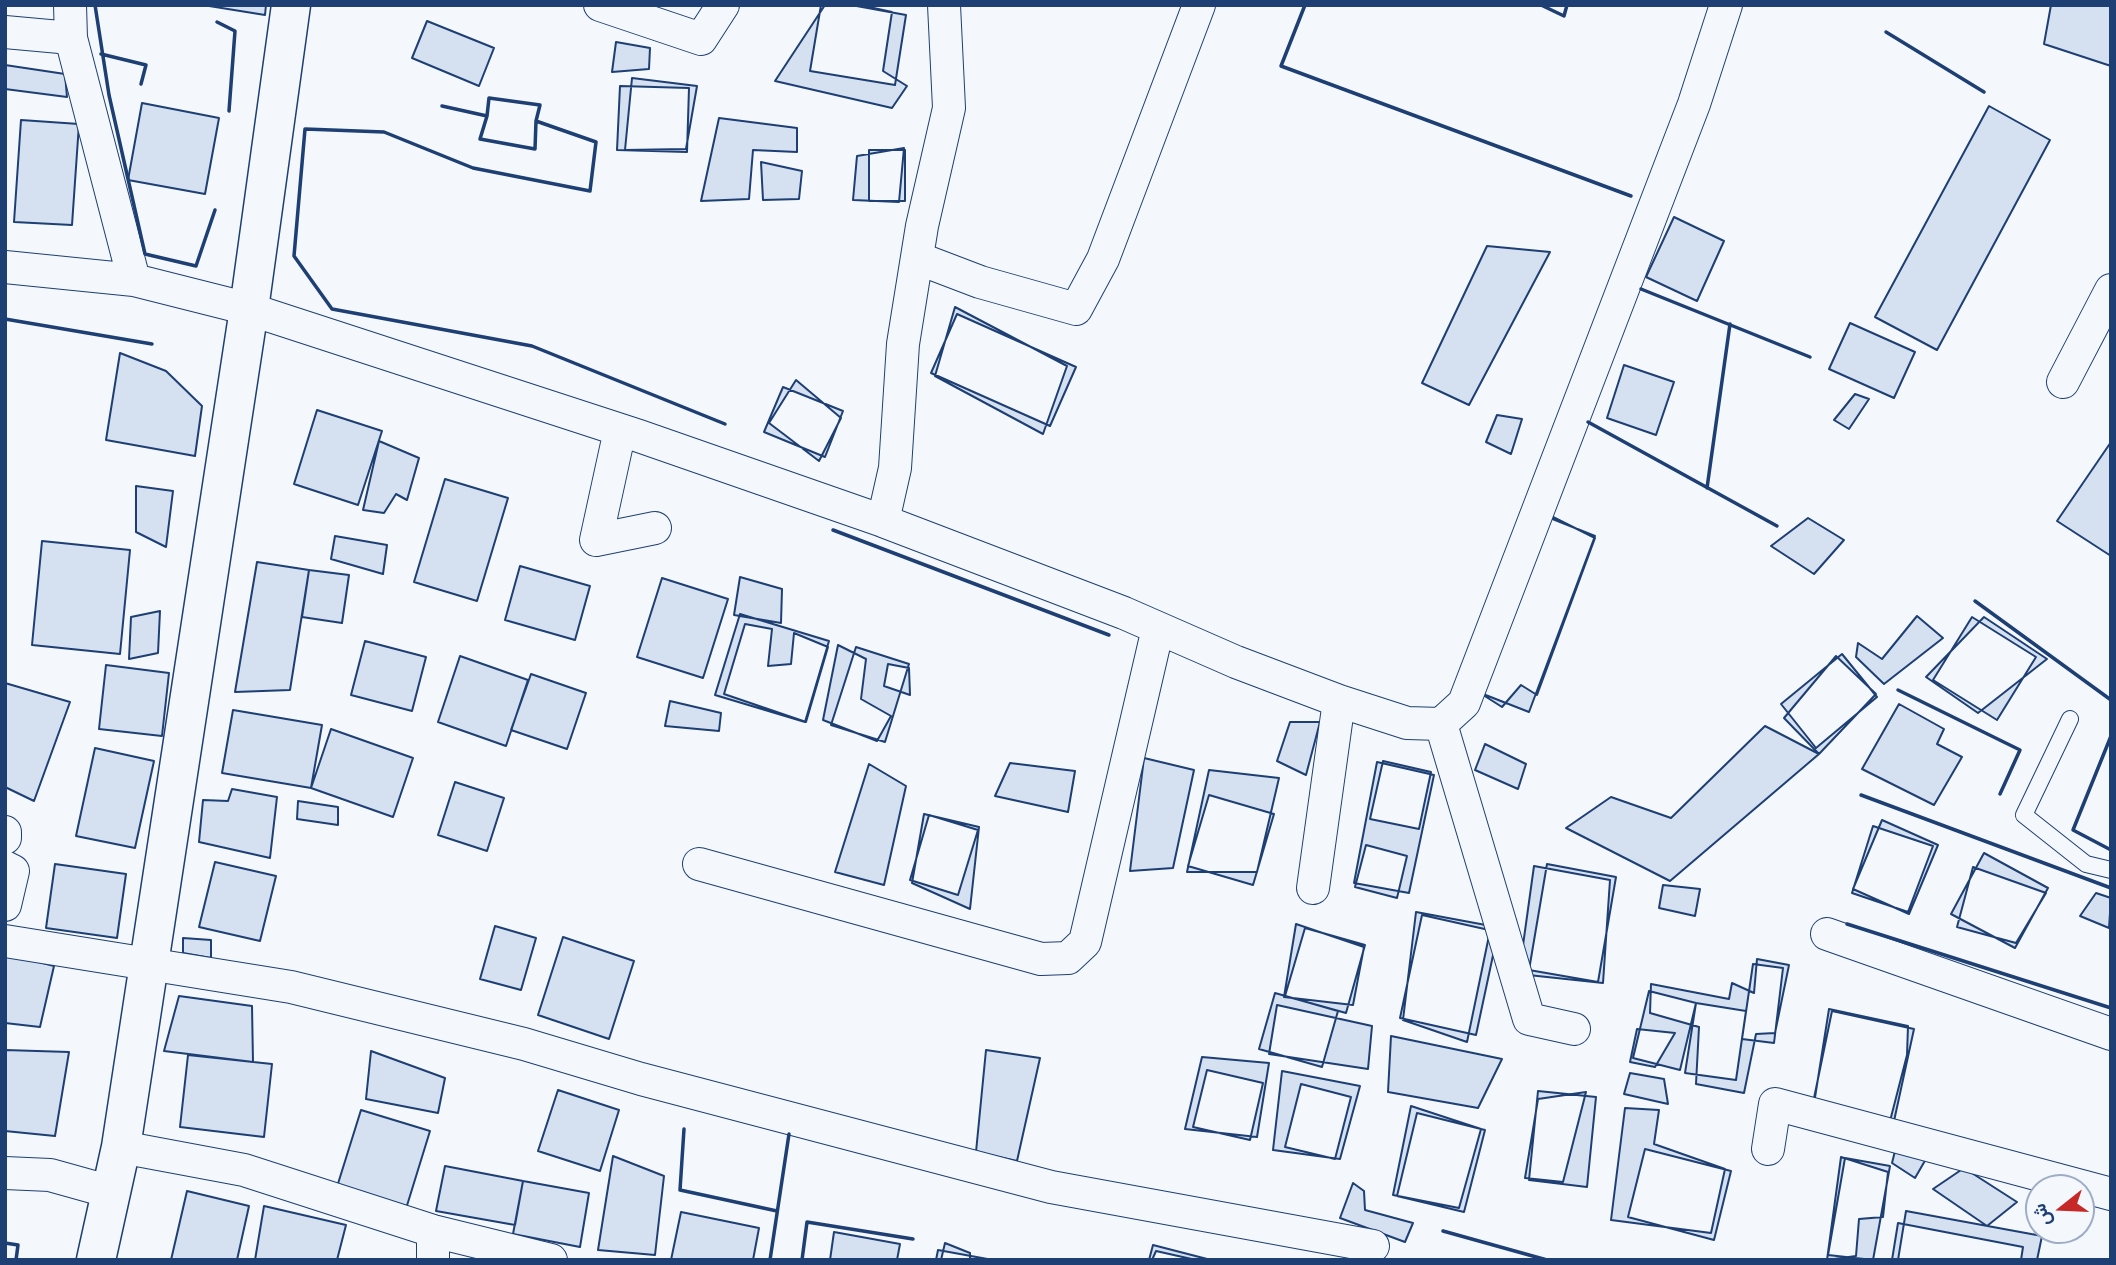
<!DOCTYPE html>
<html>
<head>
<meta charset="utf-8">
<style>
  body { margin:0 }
  #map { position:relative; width:2116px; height:1265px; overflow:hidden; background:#f4f7fb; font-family:Arial,Vazirmatn,sans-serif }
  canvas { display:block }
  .frame { position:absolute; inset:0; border:7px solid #1d3f73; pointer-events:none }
  .north { position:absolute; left:2025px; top:1174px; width:70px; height:70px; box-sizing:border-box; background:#f4f7fb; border:2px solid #9eadc5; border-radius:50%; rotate:252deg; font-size:19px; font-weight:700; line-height:28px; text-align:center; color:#1d3f73 }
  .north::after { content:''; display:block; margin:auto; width:24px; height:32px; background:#c62828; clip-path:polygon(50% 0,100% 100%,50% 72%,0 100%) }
</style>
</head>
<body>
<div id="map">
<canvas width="2116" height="1265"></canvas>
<div class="frame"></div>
<div class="north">ش</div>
</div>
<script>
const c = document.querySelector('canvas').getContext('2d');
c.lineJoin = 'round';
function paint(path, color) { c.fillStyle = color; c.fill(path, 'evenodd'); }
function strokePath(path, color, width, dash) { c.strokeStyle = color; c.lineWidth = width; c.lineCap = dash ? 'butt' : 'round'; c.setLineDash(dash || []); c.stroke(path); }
const building = new Path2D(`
  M203,5H266L265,15Z
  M821,5H851L906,15L895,85L810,71Z
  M825,5H860L892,12L883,71L907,86L892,108L775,81Z
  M2051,5H2111V66L2044,44Z
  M427,21L494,48L479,86L412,58Z
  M616,42L650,48L649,69L612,72Z
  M5,65L65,74L67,97L5,89Z
  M632,78L697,86L686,149L625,150Z
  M620,86L689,88L687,152L617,150Z
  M142,103L219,118L205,194L128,180Z
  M1989,106L2050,140L1937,350L1875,317Z
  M719,118L797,128V152L753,150L749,199L701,201Z
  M21,120L79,124L72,225L14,222Z
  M904,148L899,202L853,200L857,156Z
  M869,150H905V201H869Z
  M761,162L802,171L799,199L763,200Z
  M1674,217L1724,241L1697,301L1646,277Z
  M1487,246L1550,252L1469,405L1422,383Z
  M955,307L1067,366L1043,434L935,376Z
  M957,314L1076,367L1050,426L931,373Z
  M1850,323L1915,352L1894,398L1829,369Z
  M120,353L166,371L202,406L195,456L106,440Z
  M1624,365L1674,382L1656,435L1607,418Z
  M796,380L841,418L819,461L769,423Z
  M783,387L843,411L825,457L764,432Z
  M1855,394L1869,399L1849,429L1834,420Z
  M317,410L382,431L358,505L294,484Z
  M1497,415L1522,419L1511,454L1486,442Z
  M379,441L419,458L407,500L396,494L384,513L363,510Z
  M2111,442V556L2057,521Z
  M445,479L508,498L477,601L414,582Z
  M136,486L173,491L166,547L136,532Z
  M1551,516L1595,538L1537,695L1521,685L1502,707L1480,693Z
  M1550,518L1595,536L1529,712L1483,694Z
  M1808,518L1844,540L1814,574L1771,546Z
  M335,536L387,545L383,574L331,559Z
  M42,541L130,550L120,654L32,645Z
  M257,562L309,570L290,690L235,692Z
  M520,566L590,586L575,640L505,620Z
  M309,570L349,575L342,623L302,617Z
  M740,577L782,589L781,623L734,615Z
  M662,578L728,599L703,678L637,657Z
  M160,611L158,653L129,659L131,617Z
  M740,614L829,641L805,722L715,695Z
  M1917,616L1943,638L1884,684L1856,657L1858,643L1882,659Z
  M1972,617L2036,657L1997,720L1933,680Z
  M1984,617L2047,659L1978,713L1926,677Z
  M745,624L772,629L768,666L791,664L794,633L828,647L806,722L724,694Z
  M365,641L426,657L412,711L351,695Z
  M838,645L866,659L861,699L891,716L877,741L823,720Z
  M856,647L909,664L885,742L831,725Z
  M1842,654L1877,697L1816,748L1781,704Z
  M460,656L528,680L506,746L438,722Z
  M1836,656L1876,694L1819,754L1784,718Z
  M888,664L909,668L910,695L884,686Z
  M106,665L169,673L162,736L99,729Z
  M531,674L586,693L567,749L511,730Z
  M5,683L70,702L34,801L5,787Z
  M670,701L721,713L719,731L665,726Z
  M1899,704L1944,729L1937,744L1962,757L1934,805L1862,769Z
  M233,710L322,725L311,788L222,773Z
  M1290,722H1320L1306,775L1277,761Z
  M1765,726L1819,754L1670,881L1566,828L1611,797L1671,818Z
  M331,729L413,758L393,817L311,788Z
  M1485,744L1526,764L1518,789L1475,770Z
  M95,748L154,761L135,848L76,836Z
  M1144,758L1194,770L1173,868L1130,871Z
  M1383,761L1431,772L1419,829L1370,819Z
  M1377,762L1434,775L1409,893L1354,883Z
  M1010,763L1075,771L1068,812L995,796Z
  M869,764L906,786L884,885L835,872Z
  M1209,770L1279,778L1257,872H1187Z
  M455,782L504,798L487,851L438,835Z
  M232,789L277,797L270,858L199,842L203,800L228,801Z
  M1209,795L1274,814L1253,885L1188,866Z
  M298,801L338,807V825L297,819Z
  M924,814L979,827L970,909L912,883Z
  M929,815L978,830L958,895L910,880Z
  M1882,820L1938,845L1909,914L1853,889Z
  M1873,826L1933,846L1908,912L1852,893Z
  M1366,845L1407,856L1397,898L1355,887Z
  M1984,853L2048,888L2015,948L1951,914Z
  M215,862L276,876L260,941L199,927Z
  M55,864L126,874L117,938L46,928Z
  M1547,864L1616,877L1598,982L1529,970Z
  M1534,866L1610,880L1603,983L1519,974Z
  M1973,867L2046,893L2016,943L1957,927Z
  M1663,885L1700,889L1695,916L1659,908Z
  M2096,893L2111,898L2109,928L2080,916Z
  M1416,912L1491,926L1467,1042L1403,1020Z
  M1422,915L1498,932L1476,1035L1400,1018Z
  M1296,924L1364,947L1353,1005L1284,997Z
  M495,926L536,938L521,990L480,979Z
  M1305,928L1365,945L1346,1013L1285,996Z
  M563,937L634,961L609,1039L538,1015Z
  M183,938L211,940V958L183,953Z
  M5,953L54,966L40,1027L5,1023Z
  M1757,959L1789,965L1775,1033L1756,1034L1744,1093L1696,1084L1699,1027L1650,1013L1651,984L1729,999L1732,983L1754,993Z
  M1753,964L1783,968L1774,1043L1742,1039Z
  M1649,991L1696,1003L1680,1070L1633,1058Z
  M1275,993L1338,1011L1322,1067L1259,1049Z
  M179,996L252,1006L253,1062L164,1051Z
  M1696,1003L1746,1011L1736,1080L1685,1073Z
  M1277,1005L1372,1026L1368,1069L1269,1054Z
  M1829,1009L1908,1026L1907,1055L1889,1125L1813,1110Z
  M1832,1011L1914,1029L1894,1121L1813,1103Z
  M1637,1029L1675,1033L1655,1067L1630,1062Z
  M1391,1036L1502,1059L1478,1108L1388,1092Z
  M5,1050L69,1052L55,1136L5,1131Z
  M986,1050L1040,1058L1017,1161L976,1152Z
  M371,1051L445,1078L438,1113L366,1099Z
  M188,1055L272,1064L264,1137L180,1127Z
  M1202,1057L1269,1063L1257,1137L1185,1129Z
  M1207,1070L1263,1083L1250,1140L1193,1127Z
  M1282,1071L1360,1086L1340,1159L1273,1150Z
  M1630,1073L1664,1079L1668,1104L1624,1094Z
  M1301,1084L1351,1097L1335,1159L1285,1147Z
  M558,1090L619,1110L600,1171L538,1151Z
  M1538,1091L1596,1097L1587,1187L1529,1180Z
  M1586,1092L1563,1182L1525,1178L1538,1099Z
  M1411,1106L1481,1129L1459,1208L1393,1195Z
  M1625,1108L1659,1110L1654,1144L1725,1169L1711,1233L1611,1220Z
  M361,1110L430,1131L405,1212L336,1190Z
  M1417,1113L1485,1130L1464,1212L1397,1196Z
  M1645,1149L1731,1171L1714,1240L1628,1217Z
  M1895,1151L1930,1152L1915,1178L1892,1163Z
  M613,1156L664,1176L655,1255L598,1250Z
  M1841,1157L1888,1172L1883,1217L1859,1219L1856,1256L1827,1260Z
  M1845,1158L1890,1166L1873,1260L1828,1255Z
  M445,1166L523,1181L515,1225L436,1211Z
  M1964,1168L2017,1202L1987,1226L1933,1189Z
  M523,1181L589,1193L580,1247L513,1234Z
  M1353,1183L1364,1191L1365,1210L1413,1223L1405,1242L1340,1218Z
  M187,1191L249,1206L237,1260H171Z
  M264,1206L346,1225L337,1260H255Z
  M1906,1211L2042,1236L2037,1260H1898Z
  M681,1212L759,1228L753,1260H671Z
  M1898,1223L2023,1247L2021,1260H1892Z
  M834,1232L900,1244L897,1260H830Z
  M945,1243L970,1253V1260H941Z
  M1153,1245L1211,1260H1149Z
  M938,1250L993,1260H936Z
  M1156,1251L1196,1260H1152Z`);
paint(building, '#d5e0f0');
strokePath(building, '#1d3f73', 2);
const service = new Path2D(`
  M2070,719L2024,815L2086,864L2111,870`);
const minor = new Path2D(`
  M70,5L71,38L134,280
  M600,5L701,39L723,5
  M5,32L71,38
  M917,258L980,282L1076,309L1103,259L1199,5
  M5,267L134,280L249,309L639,436L883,521L1124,613L1236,662L1339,701L1407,723L1441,724L1464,703L1694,104L1726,5
  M2063,382L2111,290
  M620,430L596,540L655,528
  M883,521L895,468L903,344L922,226L949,108L944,5
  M1441,724L1529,1019L1574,1029
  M5,832V838
  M699,864L1041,959L1068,958L1085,942L1158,628
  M5,867L13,871L5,905
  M1313,888L1339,701
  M1827,934L2111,1034
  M5,941L291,987L524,1044L641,1079L1051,1187L1373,1246
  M121,1147L244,1170L433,1231L551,1260
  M1768,1149L1775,1104L2111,1194
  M5,1173L50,1175L111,1192
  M433,1231V1260`);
const secondary = new Path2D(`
  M96,1260L121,1147L249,309L291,5`);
strokePath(service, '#1d3f73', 18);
strokePath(minor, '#1d3f73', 34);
strokePath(secondary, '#1d3f73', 41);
strokePath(service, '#f4f7fb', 16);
strokePath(minor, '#f4f7fb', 32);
strokePath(secondary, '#f4f7fb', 38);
strokePath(new Path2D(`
  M95,5L109,95L145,254L196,266L215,210
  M1305,5L1281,66L1631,196
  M1541,5L1564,16L1567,5
  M217,22L235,31L229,111
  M1886,32L1984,92
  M101,54L146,65L141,84
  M442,106L487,116L489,98L540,105L536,121L596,142L590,191L473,168L384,132L305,129L294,256L332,309L532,346L725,424
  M487,116L480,139L535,149L536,121
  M1641,289L1810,357
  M5,319L152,344
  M1588,422L1777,526
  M1707,488L1730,324
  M833,530L1109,635
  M1975,601L2111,700
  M1898,690L2020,750L2000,794
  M2111,736L2073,830L2111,850
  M1861,795L2111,888
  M1847,924L2111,1008
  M684,1129L680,1190L777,1211
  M1443,1231L1547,1260
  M5,1243L18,1245L16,1260
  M770,1260L789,1134
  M802,1260L807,1222L913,1239`), '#1d3f73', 3.5);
</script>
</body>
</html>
